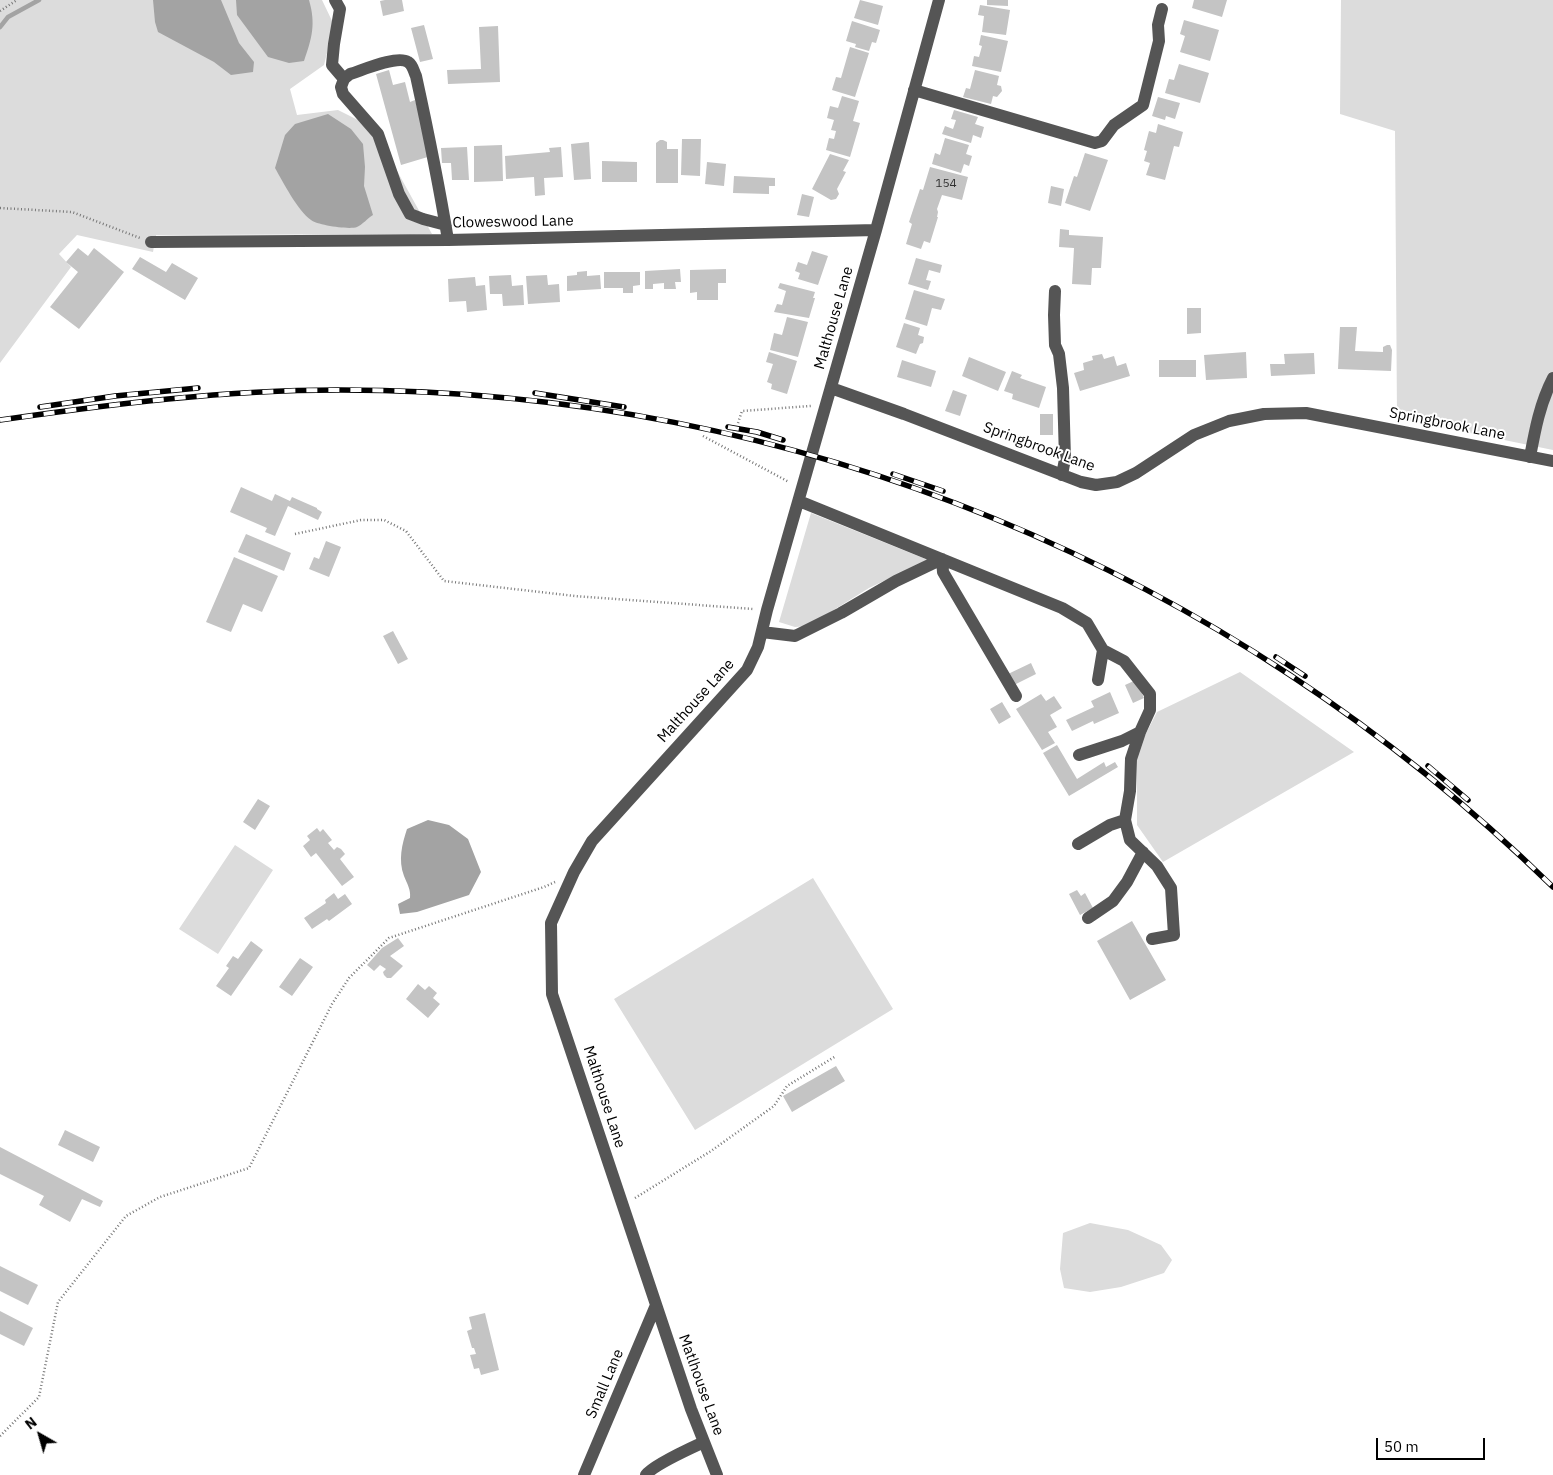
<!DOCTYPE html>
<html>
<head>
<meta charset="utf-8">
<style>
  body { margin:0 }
  #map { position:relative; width:1553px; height:1475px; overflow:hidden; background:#fff; font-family:"IBM Plex Sans",sans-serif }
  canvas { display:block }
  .north { position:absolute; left:15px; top:1410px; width:50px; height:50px; -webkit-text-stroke:4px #fff; paint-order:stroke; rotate:322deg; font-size:14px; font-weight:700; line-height:20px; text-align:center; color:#000 }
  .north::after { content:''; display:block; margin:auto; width:18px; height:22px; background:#000; clip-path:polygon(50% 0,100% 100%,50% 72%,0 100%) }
  .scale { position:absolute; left:1376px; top:1438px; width:109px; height:22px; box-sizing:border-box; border:2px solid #000; border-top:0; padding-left:6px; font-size:15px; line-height:18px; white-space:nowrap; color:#000; -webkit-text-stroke:4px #fff; paint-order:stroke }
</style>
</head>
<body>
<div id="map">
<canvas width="1553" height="1475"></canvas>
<div class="north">N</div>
<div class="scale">50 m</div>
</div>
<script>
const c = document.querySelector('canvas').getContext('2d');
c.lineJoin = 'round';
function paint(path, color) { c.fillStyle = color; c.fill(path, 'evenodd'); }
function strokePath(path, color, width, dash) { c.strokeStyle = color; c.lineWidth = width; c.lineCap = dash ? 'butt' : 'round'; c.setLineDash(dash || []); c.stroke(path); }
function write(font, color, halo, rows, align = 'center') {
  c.font = font + ' "IBM Plex Sans",sans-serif'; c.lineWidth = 4; c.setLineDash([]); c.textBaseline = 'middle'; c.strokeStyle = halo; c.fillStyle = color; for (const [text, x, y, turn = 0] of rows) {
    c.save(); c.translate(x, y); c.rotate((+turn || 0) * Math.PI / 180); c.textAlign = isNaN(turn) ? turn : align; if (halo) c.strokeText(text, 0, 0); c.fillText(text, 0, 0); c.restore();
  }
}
paint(new Path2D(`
  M0,0H322L334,25L324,65L290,89L297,115L338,110L370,126L391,160L432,234L156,235L153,252L77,235L59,254L71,267L0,363Z
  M1341,0H1553V450L1397,418L1395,131L1340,114Z
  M811,513L928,560L869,588L808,626L795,627L779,622Z
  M1240,672L1354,752L1163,862L1137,825V751L1157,712Z
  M235,845L273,870L218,954L179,929Z
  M813,878L893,1009L695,1130L614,999Z
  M1090,1223L1128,1230L1161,1245L1172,1260L1164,1273L1121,1287L1090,1292L1064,1288L1060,1269L1063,1233Z`), '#dcdcdc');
paint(new Path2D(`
  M153,0H221L239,43L254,62L253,72L231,75L214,62L158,32L155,22Z
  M236,0H309C316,24 312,38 304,61L289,63L268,57L237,15Z
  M328,114L351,129L363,144L365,167L364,186L373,215C368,218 362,225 357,227C349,230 317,225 311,220C298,211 283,182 275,168L285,135L295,124Z
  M428,820L449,825L468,839L481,872L469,895L417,912L400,914L398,904L410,898C411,889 407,884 404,876C398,860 402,844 407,829Z`), '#a3a3a3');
strokePath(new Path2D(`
  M0,27L8,17L39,0`), '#a3a3a3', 4.5);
paint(new Path2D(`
  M385,0H402L404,11L383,16L380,1Z
  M860,0L883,6L878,25L854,18Z
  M987,0H1008V6L987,5Z
  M1194,0H1227L1222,17L1192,8Z
  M980,5L1010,10L1006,35L982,32L984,16L978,15Z
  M1184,20L1219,30L1210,61L1180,52L1185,36L1180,34Z
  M852,21L880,30L876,43L872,42L869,51L855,47L856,44L846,41Z
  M424,25L433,59L420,62L411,28Z
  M498,26L500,82L448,84L447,70L481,69L479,27Z
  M981,35L1008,41L1001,72L972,66L974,56L979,57L982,46L979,45Z
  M850,47L869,53L855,97L832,90L836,77L841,78Z
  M1179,64L1209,73L1200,103L1165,93L1169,79L1174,80Z
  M389,70L393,85L405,82L410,102L415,100L431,156L401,165L376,74Z
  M975,70L999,76L997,85L1001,86L1002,91L997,97L993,96L991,104L963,97L966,88L970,89Z
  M842,96L859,101L853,121L860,123L850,157L826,150L829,138L834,139L836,131L831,130L834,120L827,118L830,106L838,108Z
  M1158,97L1180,103L1175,119L1166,116L1165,120L1152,116Z
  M954,110L978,117L975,124L984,127L981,138L973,135L971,143L942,134L945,126L953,129L956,120L951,119Z
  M1158,124L1183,132L1179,147L1174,146L1165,180L1146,175L1150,163L1144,161L1147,151L1144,150L1149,131L1156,133Z
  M945,138L969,145L966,154L972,156L969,166L964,164L961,173L932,164L935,153L940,155Z
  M682,139H701L700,176L681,175Z
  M660,140H663L667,142V149H678V183H656V143Z
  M589,142L591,179L574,180L571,144Z
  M502,145L503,181L474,182V146Z
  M467,147L469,180H452L451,163H442L441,148Z
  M561,147L563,177L544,178L545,195L535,196L534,177L506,179L505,156L550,152L549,148Z
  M1085,153L1108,160L1090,211L1065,203L1074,176L1077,177Z
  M830,154L849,160L843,171L846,172L837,189L839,194L836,199L831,200L812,189Z
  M602,161L637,162V182H602Z
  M707,162L726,164L724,186L705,184Z
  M930,167L968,177L962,200L942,195L937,209L938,212L937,217H938L930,243L924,241L921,249L906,244L912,224L909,222L920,189L923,190Z
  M734,176L775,178V186H769V194L733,193Z
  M1051,186L1064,189L1061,206L1048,203Z
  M802,194L814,197L809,217L797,215Z
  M1060,229L1069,230V235L1103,237L1101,268H1092L1091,285L1072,284L1074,248L1059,247Z
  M78,248L88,256L94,248L124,272L79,329L50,307L78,272L66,262Z
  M812,251L828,256L818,285L798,279L800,273L795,271L798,262L807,265Z
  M140,257L166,272L172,263L198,278L185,300L132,269Z
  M916,258L942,265L940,273L929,270L926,280L931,281L928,290L908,284Z
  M680,269L681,282H675L676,289H664V283L653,284V289H645V271Z
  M726,269V283H718V300H697V292L690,293V270Z
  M587,271V276L600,275L601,289L567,291V276L577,275V272Z
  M604,272H640V285L633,286V293H623V288H604Z
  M511,275L512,286L523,285L524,305L503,306L502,294H490L489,276Z
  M547,275L548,285L559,284L560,302L528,304L526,276Z
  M475,277L476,286L485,285L487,310L467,312L466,301L449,302L448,279Z
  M780,283L815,292L813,298H815L809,318L774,312L777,304L782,305L786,291L778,288Z
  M914,290L945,299L941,310L932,308L927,326L905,319Z
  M1187,308H1201V333L1187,334Z
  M787,317L808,322L798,357L770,350L774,333L782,335Z
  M904,323L920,328L918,335L924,337L923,343L920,344L916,354L896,347Z
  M1340,327H1357L1355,351L1383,352V347L1387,345H1390L1392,350L1391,371L1338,369Z
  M769,352L797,361L787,394L771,389L772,384L767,382L773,364L766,362Z
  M1246,352L1247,378L1206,380L1204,355Z
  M1314,353L1315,374L1271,376L1270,364H1285L1284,354Z
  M1102,354L1104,359L1114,356L1117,366L1126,363L1130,376L1080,391L1074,373L1084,370L1083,363L1093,360L1092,356Z
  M969,357L1006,372L998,391L962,376Z
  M902,360L936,371L931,387L897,377Z
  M1159,360H1196V377H1159Z
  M1012,371L1022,375L1020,378L1046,387L1039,408L1012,399L1013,394L1004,391Z
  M953,390L967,395L960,416L945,411Z
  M1040,414H1053V435H1040Z
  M241,487L272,501L275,494L290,501L292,497L317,508V509L322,512L318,520L288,506L275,536L265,532L267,528L230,512Z
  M246,534L291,553L284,571L238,552Z
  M326,541L341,547L329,577L309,569L314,557L319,559Z
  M234,557L278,576L262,612L243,604L231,632L206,622Z
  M393,631L408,659L398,664L383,636Z
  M1031,663L1036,674L1014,685L1008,674Z
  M1136,680L1144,698L1133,703L1125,685Z
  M1110,692L1119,713L1094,724L1093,721L1072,731L1066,720L1094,707L1091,701Z
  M1041,694L1046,701L1054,696L1062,708L1050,715L1057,727L1048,732L1055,743L1042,750L1016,709Z
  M1002,702L1011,717L999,724L990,709Z
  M1057,745L1077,779L1104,762L1106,767L1115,762L1118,767L1069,796L1043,753Z
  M258,799L270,806L255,830L243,822Z
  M317,828L320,832L323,829L332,840L328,843L334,850L337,847L341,849L345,854L340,859L354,877L342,886L316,853L311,857L303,846L310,840L307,836Z
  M1077,890L1081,896L1085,893L1093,908L1080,915L1069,894Z
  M334,893L338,899L345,894L352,904L329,921L327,919L312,929L304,918L326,903L325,900Z
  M1132,921L1166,980L1130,1000L1097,941Z
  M398,938L404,946L390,956L403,966L391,978H387L384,975L383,972L386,969L380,965L374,971L367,965L382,948Z
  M251,941L263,950L231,996L216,986L229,968L226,966L233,956L238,959Z
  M300,958L313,967L292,996L279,987Z
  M418,984L425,990L429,986L437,993L433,998L440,1004L428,1018L406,999Z
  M836,1066L845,1081L792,1112L783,1096Z
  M65,1130L100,1147L93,1162L58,1145Z
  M0,1147L103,1201L100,1207L82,1199L70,1222L39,1205L44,1196L0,1174Z
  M0,1266L38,1285L28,1305L0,1291Z
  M0,1311L33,1328L24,1346L0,1334Z
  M485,1313L499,1370L481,1375L479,1368L474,1369L470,1355L476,1354L474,1348H472L467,1331L472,1329L469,1317Z`), '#c4c4c4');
strokePath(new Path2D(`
  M0,11L17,0
  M0,208L72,212L140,238
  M738,423L742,411L811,406
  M703,436L789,482
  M295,534L361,520H384L406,531L444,581L575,596L753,609
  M635,1198L711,1151L774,1106L787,1086L836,1056
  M0,1436L39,1397L58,1302L126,1216L160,1197L249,1168L332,1004L349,978L389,938L544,887L555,882`), '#777', 2.5, [1, 2.5]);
strokePath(new Path2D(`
  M335,0L340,9L334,44L332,65L344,79
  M914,90L1095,143L1102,141L1114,125L1143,105L1159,41L1158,25L1162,9
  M446,225L423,219L410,214L399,194L378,134L343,94L341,87L344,79L350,74C363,70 397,55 408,62C413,65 414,72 416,76C428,131 439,185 448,240
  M151,242L448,240L876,230
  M1055,291L1054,315L1055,345L1059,354L1063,388L1065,459L1062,475
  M831,388L904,414L1081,482L1096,485L1117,482L1136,473L1194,435L1229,421L1264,414L1306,413L1553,461
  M1530,457C1535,430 1540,403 1553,378
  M799,501L1062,608L1087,623L1103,650L1098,680
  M762,632L795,636L841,613L896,581L942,559L943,572L1016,696
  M1140,732L1131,759L1130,791L1125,820L1130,840L1157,866L1171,888L1174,935L1152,939
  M1079,755L1122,741L1140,732L1150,710V694L1124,661L1103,650
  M1078,844L1110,825L1125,820
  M1088,918L1113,901L1127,882L1143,852
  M584,1475L656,1305
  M646,1475C653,1465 691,1448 704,1442
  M717,1475L691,1409L552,994L551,923L574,872L592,841L747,670L758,647L767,610L876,230L939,0`), '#555', 12);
const rail = new Path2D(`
  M535,393L624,407
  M40,407L115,396L198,388
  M0,420C112,404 224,390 337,390C795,389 1226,568 1553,887
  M728,427L757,432L783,440
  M893,474L943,491
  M1276,657L1305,676
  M1428,766L1468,800`);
strokePath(rail, '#000', 5.5);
strokePath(rail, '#fff', 4, [11]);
write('12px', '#313131', null, [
  ["154",946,184]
]);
write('15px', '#000', '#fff', [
  ["Cloweswood Lane",513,222,-1],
  ["Malthouse Lane",834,318,-74],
  ["Springbrook Lane",1447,424,11],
  ["Springbrook Lane",1039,447,20],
  ["Malthouse Lane",696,701,-48],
  ["Malthouse Lane",604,1097,72],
  ["Small Lane",605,1384,-67],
  ["Matlhouse Lane",701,1385,70]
]);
</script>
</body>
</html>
